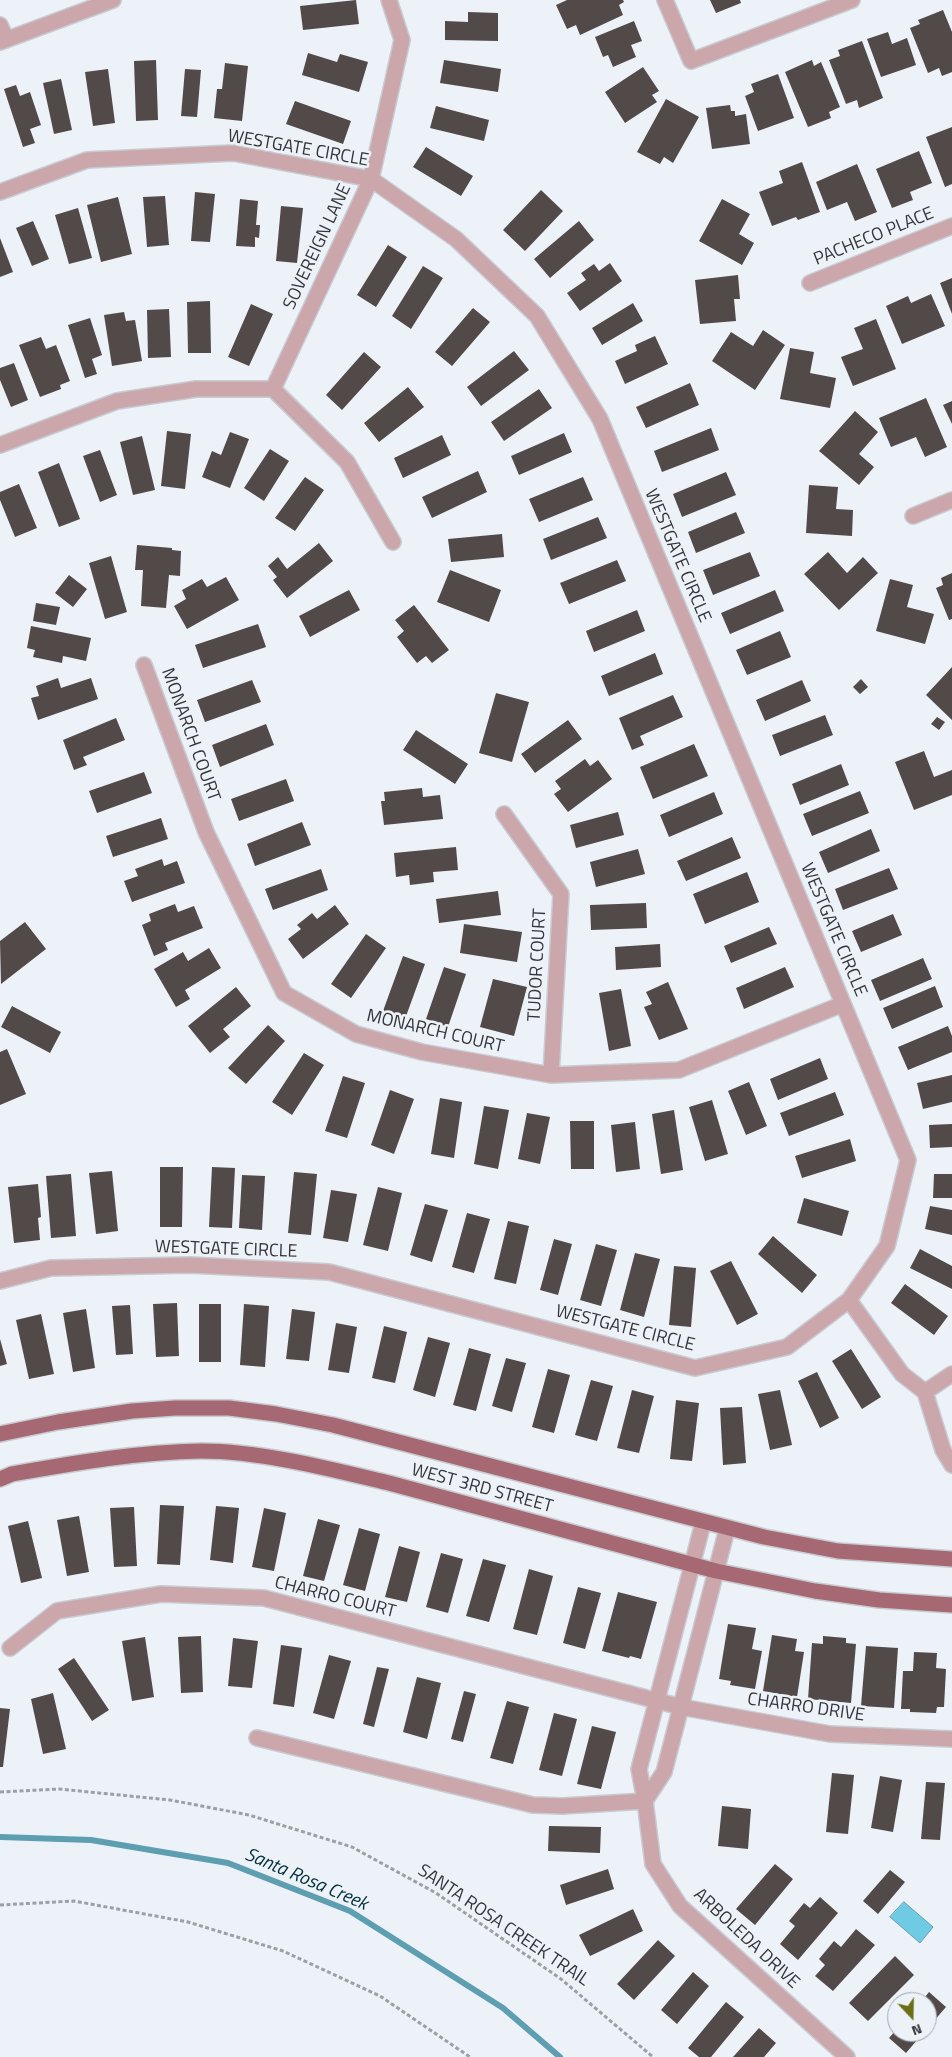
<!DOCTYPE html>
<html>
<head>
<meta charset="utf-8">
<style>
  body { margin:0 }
  #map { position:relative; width:952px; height:2057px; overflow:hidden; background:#edf2f9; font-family:"Titillium Web",sans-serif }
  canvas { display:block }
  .north { position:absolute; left:887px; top:1992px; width:50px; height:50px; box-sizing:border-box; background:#edf2f9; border:1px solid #a3a6ac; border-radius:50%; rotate:159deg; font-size:14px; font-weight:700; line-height:20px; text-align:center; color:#333538 }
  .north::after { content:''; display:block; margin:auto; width:18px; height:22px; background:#6b6f13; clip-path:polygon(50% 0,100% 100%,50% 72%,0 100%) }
</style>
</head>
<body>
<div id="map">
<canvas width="952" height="2057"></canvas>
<div class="north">N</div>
</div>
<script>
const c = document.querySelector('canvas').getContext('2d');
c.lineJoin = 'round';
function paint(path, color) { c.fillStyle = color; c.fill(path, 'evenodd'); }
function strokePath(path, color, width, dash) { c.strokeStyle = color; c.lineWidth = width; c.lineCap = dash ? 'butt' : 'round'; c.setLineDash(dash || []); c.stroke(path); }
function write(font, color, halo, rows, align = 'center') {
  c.font = font + ' "Titillium Web",sans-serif'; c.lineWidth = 5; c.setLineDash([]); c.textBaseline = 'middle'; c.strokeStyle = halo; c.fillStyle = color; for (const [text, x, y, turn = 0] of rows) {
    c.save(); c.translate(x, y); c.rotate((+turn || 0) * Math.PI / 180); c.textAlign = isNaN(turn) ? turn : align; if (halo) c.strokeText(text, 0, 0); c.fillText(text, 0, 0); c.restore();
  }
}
const water = new Path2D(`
  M904,1902L933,1927L920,1943L890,1917Z`);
paint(water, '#6fcbe4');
strokePath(water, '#5d9eb0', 1);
strokePath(new Path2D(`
  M0,1837L91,1840L228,1863L350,1911L503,2008L560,2057`), '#5d9eb0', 6);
paint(new Path2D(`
  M356,0L359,24L303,30L300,6Z
  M567,0H623L624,2L619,5L623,15L580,35L576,25L567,29L556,5Z
  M710,0H740L741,3L716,13Z
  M943,10L952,32V72L942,76L939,68L928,73L910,28L920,24L918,20Z
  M468,12L498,13V41L445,40V21L468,22Z
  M634,21L642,41L631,45L636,57L613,67L608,55L603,57L595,37Z
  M888,32L892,44L907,38L916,65L881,77L867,39Z
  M862,41L883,98L859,108L857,100L846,104L829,60L840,56L838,50Z
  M308,53L337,62L340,54L368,62L359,92L302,75Z
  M156,60L158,120L136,121L134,61Z
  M444,60L501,69L498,92L440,83Z
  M812,60L814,66L821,62L840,107L829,112L831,118L808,127L785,72Z
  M225,63L248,66L242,121L214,118L217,89H222Z
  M643,67L659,91L652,95L657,102L625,123L605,92Z
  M108,69L115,123L93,126L85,72Z
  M185,69L201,70L197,117L181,116Z
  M778,74L794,118L758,131L745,96L754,92L751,84Z
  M61,79L72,130L54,134L43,83Z
  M16,85L20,96L30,92L41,125L30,129L35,143L23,147L4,89Z
  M666,99L699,117L673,163L664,157L660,164L637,152Z
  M295,101L351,121L343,144L286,124Z
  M730,105L731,111H735V116L746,114L750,144L712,149L706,108Z
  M436,106L489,120L484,141L430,128Z
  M952,127V184L945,187L926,137Z
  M426,147L473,176L461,196L413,167Z
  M919,151L932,183L910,192L913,200L892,208L876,169Z
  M802,162L820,212L798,220L796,217L772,226L759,192L783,183L779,171Z
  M857,164L877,212L855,221L847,202L827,210L816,182Z
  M541,190L563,211L525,251L503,230Z
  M195,192L215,194L210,242L191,241Z
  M165,196L169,245L147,247L143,197Z
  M118,197L132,254L101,262L87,205Z
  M240,199L258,201L256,225H260L259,238L255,237V247L236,246Z
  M722,199L750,214L739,234L754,243L742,265L699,241Z
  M281,206L303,208L297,263L276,261Z
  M78,208L92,258L69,264L55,215Z
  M33,221L49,259L32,266L16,228Z
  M579,221L594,240L550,278L534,259Z
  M0,238L13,272L0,277Z
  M388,245L407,257L376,307L357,295Z
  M610,263L622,281L580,311L567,293L586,280L581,273L594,264L599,271Z
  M423,266L443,278L411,329L392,316Z
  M738,275L740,299H734L736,321L700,324L695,280Z
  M952,278V314L940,283Z
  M931,294L945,326L902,344L886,306L908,296L911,303Z
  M210,301L211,353H188L187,302Z
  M633,303L643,321L602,345L592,328Z
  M251,304L273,314L249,366L228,357Z
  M473,308L490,322L452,366L435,352Z
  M169,309L171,357L148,358L147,310Z
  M124,312L126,321L135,320L142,361L112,366L104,315Z
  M90,318L102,355L92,359L97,374L85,378L68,325Z
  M876,319L896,369L853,386L841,357L863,349L854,328Z
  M763,330L785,345L755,390L712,361L731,332L753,346Z
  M655,336L668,364L625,384L615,361L637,351L635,345Z
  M41,337L46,349L56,345L70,381L60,385L61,389L40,397L19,345Z
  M790,348L814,352L810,373L836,378L830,408L780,399Z
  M514,351L529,370L481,406L467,387Z
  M364,352L381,367L342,410L326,395Z
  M14,363L28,400L11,407L0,380V368Z
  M690,383L699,405L646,428L636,407Z
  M408,387L424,407L379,442L364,423Z
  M539,389L552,408L504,441L491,422Z
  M926,398L947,447L925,457L916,437L891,447L879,418Z
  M952,401V424L943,405Z
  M855,411L878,432L859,454L874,467L859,485L819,451Z
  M711,428L719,450L662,472L654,451Z
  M167,431L191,434L185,489L161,486Z
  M230,432L249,439L230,488L202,477L212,451L221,455Z
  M564,433L572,452L519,475L511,456Z
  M442,435L451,455L403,478L394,458Z
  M142,436L155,490L133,495L120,442Z
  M270,449L289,461L264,501L244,488Z
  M100,450L117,495L100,502L83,456Z
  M59,463L80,519L59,527L38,472Z
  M478,471L487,492L432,518L422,497Z
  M726,472L736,495L682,517L673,494Z
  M305,477L324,490L295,531L275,518Z
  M583,477L593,500L539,522L529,499Z
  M19,484L37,528L15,537L0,500V492Z
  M809,485L838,487L836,509L853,510L852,536L806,533Z
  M736,512L745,533L696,553L688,532Z
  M598,517L607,538L551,560L543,539Z
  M502,534L504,557L451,562L448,539Z
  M319,543L333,561L287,598L273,580L277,577L268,566L278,557L287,569Z
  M137,545L172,548V550L181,551L180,576L169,575L166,608L141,606L143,570H135Z
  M750,552L760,576L713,595L703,570Z
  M828,552L847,573L863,557L878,573L839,610L804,574Z
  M111,556L127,612L105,619L89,563Z
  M617,560L626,581L569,604L560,583Z
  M450,570L501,590L489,622L437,602Z
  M952,573V619L949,620L936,588L943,585L941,578Z
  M69,575L87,589L73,607L55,593Z
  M226,577L239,600L187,629L174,606L186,599L182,590L202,579L207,587Z
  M890,579L913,585L907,607L934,614L925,644L876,631Z
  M349,590L360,610L310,637L299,616Z
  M775,590L784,611L730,634L721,613Z
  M36,603L60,607L56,625L33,621Z
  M414,605L449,650L432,663L426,656L417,663L397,637L404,631L395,620Z
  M637,610L645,631L594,652L586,631Z
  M258,624L266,647L203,668L195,645Z
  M31,626L91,638L86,661L63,656L62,663L33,657L35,650L27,648Z
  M780,631L791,657L747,675L736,650Z
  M655,653L663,674L609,696L601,676Z
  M952,667V720L926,695Z
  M58,678L61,688L91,678L98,699L38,720L31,698L39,696L36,686Z
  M861,679L868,687L860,694L853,687Z
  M252,680L261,702L205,722L197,700Z
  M802,680L811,701L765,721L756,700Z
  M496,693L529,702L512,762L479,753Z
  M673,695L683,717L640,736L644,745L632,750L619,718Z
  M825,715L833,735L780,756L772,735Z
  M937,717L945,722L939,730L931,724Z
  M116,718L125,740L83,757L87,765L74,770L63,740Z
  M568,720L582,739L535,773L521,754Z
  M266,724L274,745L220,767L212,745Z
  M416,730L468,764L455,784L403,750Z
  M694,744L708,776L653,799L640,767Z
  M924,751L934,777L952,770V795L914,810L895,762Z
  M585,759L590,766L598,760L612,779L568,812L554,794L561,789L555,781Z
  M841,764L849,785L800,805L792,784Z
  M144,772L152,793L97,813L89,791Z
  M286,779L294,801L239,821L231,799Z
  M422,788L423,797L440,795L443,819L384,825L381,801H385L384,792Z
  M860,791L869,813L812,836L803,814Z
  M714,792L723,814L669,837L660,815Z
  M618,812L624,835L576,848L570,825Z
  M161,818L168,839L113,857L106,836Z
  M302,822L311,845L255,866L247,844Z
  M871,829L880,851L828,873L819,852Z
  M732,837L741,858L686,881L677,861Z
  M456,847L458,870L433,872L434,882L410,885L409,875L396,877L394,853Z
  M638,849L645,874L596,887L590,862Z
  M162,859L164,866L177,861L185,883L132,902L124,881L138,876L135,869Z
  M889,868L898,889L843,910L835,889Z
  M321,869L328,890L273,910L265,889Z
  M747,872L759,902L705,924L693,894Z
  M498,891L501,915L439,923L436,899Z
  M646,903L647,928L591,930L590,905Z
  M175,904L178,912L194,906L203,928L165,943L168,950L154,956L142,925L151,921L149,914Z
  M335,905L349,924L303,959L288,939L301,929L297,925L312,913L317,919Z
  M893,914L902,935L861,952L852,931Z
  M25,922L46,949L1,984L0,941Z
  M464,924L522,932L517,962L460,953Z
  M769,927L777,944L731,963L724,946Z
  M366,934L386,948L351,998L331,984Z
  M660,944L661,967L616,970L615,947Z
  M209,948L221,968L185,990L190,999L176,1007L154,969L183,952L188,961Z
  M403,956L425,964L405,1019L383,1011Z
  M923,958L932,979L880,1001L871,980Z
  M444,967L466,974L448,1027L426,1019Z
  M785,967L794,987L744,1009L736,988Z
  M493,979L527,987L514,1036L480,1027Z
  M668,982L688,1029L659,1040L644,1007L652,1004L646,992Z
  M935,986L943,1007L892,1029L883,1008Z
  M236,987L251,1006L223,1029L230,1037L210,1053L188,1026Z
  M621,989L631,1046L609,1051L599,993Z
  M12,1006L61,1032L50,1053L1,1027Z
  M268,1025L285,1041L246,1084L228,1068Z
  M948,1026L952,1036V1052L908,1070L898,1047Z
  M7,1049L26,1094L0,1105V1052Z
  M304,1053L324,1065L292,1115L272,1102Z
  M820,1058L828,1079L778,1100L770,1079Z
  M952,1075V1102L923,1109L917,1083Z
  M343,1076L365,1083L347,1138L325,1131Z
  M749,1082L767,1126L746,1135L728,1091Z
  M390,1090L414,1099L394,1154L371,1145Z
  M835,1092L844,1115L789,1136L780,1113Z
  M440,1098L462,1102L454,1158L431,1154Z
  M712,1100L728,1154L705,1161L689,1107Z
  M484,1106L509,1110L498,1169L474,1164Z
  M674,1110L683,1170L661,1174L652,1114Z
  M527,1113L550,1117L540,1164L518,1159Z
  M570,1121H594V1169H571Z
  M635,1122L640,1169L616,1172L611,1125Z
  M952,1124V1147L930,1148L929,1125Z
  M850,1139L856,1161L802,1178L795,1156Z
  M160,1167H183L182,1227H160Z
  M212,1167L235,1168L232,1228L209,1227Z
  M112,1171L118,1231L96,1234L89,1173Z
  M294,1172L317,1174L311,1235L288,1233Z
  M71,1174L76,1236L51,1238L46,1176Z
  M934,1174H952V1198H933Z
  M242,1175L265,1176L262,1230L239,1228Z
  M38,1184L41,1217L38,1218L40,1240L14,1243L8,1187Z
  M378,1187L402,1193L388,1251L363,1245Z
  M331,1190L357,1194L348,1242L323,1238Z
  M804,1198L849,1211L842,1236L797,1223Z
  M425,1204L448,1210L432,1262L410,1255Z
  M930,1206L952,1210V1235L925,1229Z
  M467,1213L490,1219L474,1273L452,1267Z
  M508,1221L529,1226L516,1284L494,1279Z
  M773,1236L817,1275L802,1293L758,1254Z
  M554,1239L572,1244L558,1295L540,1290Z
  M596,1244L617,1250L601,1306L580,1300Z
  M920,1249L952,1266V1289L910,1268Z
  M635,1253L660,1259L644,1317L620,1310Z
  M731,1261L758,1314L737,1325L710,1271Z
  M674,1266L696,1268L691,1327L669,1325Z
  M905,1284L948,1316L934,1335L891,1303Z
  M177,1303L179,1356L156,1357L153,1304Z
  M199,1304H221V1362H199Z
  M244,1304L269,1306L265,1367L240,1365Z
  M130,1305L133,1354L116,1355L112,1306Z
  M86,1309L95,1368L73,1372L63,1313Z
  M292,1309L315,1312L309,1361L286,1359Z
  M41,1314L54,1374L29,1379L16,1320Z
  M336,1323L357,1327L349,1373L328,1370Z
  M384,1326L407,1332L395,1383L372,1378Z
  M428,1337L450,1343L435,1397L413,1390Z
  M0,1339L7,1364L0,1366Z
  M469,1348L491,1354L476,1411L453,1405Z
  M851,1349L881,1397L862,1409L832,1361Z
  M506,1358L526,1363L512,1412L492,1406Z
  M548,1369L570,1375L554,1433L532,1427Z
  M817,1372L839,1418L820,1428L798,1381Z
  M591,1380L613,1386L597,1441L575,1435Z
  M632,1390L654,1396L639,1453L617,1448Z
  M780,1390L792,1445L770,1450L758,1394Z
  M676,1400L699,1403L692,1461L670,1459Z
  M742,1407L746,1463L723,1465L720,1408Z
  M160,1505L184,1506L180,1565L157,1564Z
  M216,1506L239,1508L233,1563L210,1560Z
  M134,1507L137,1566L114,1567L110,1508Z
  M264,1508L286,1513L274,1571L252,1567Z
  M79,1516L89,1572L67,1576L57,1520Z
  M318,1519L340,1525L324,1581L303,1576Z
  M28,1521L42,1578L21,1583L8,1526Z
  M359,1528L380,1534L365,1591L343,1585Z
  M399,1546L420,1552L407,1602L385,1597Z
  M441,1553L463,1559L448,1613L426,1607Z
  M483,1559L506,1565L489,1622L466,1616Z
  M529,1569L553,1576L537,1635L513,1629Z
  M578,1587L601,1593L585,1649L563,1643Z
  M618,1592L657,1602L641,1659L630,1656L629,1658L602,1651Z
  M728,1624L756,1628L752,1649L762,1651L755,1689L730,1685L731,1681L719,1679Z
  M772,1635L797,1639L795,1651L804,1652L797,1697L763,1691Z
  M201,1636L203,1692L181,1693L178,1637Z
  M823,1636L846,1638V1643L856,1644L851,1703L808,1699L812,1643L823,1644Z
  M145,1637L154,1697L132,1701L122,1641Z
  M233,1638L258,1641L252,1688L228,1686Z
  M281,1645L302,1648L294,1707L273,1704Z
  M866,1646L898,1648L894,1708L861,1706Z
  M914,1652L937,1653L936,1668L946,1669L944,1707H937L936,1713L910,1712V1709H901L903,1671H913Z
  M329,1655L351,1661L334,1719L313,1713Z
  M74,1658L109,1710L92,1721L58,1669Z
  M377,1667L389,1669L374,1727L363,1724Z
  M417,1677L441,1683L427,1739L403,1732Z
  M464,1691L476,1694L463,1742L451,1739Z
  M53,1693L66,1749L43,1754L31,1699Z
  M507,1701L529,1707L513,1764L490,1758Z
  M0,1708L10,1709L3,1767H0Z
  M554,1713L577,1719L562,1776L539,1770Z
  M592,1726L616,1732L601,1789L577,1784Z
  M832,1773L854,1775L848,1834L826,1832Z
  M880,1776L902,1780L893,1832L871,1828Z
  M926,1782L945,1783L940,1840L921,1839Z
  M722,1806L751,1809L748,1849L718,1846Z
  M549,1826L601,1827L600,1853L548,1851Z
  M775,1864L793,1879L755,1925L736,1909Z
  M608,1869L614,1889L566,1905L560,1885Z
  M890,1870L905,1882L878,1914L863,1901Z
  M820,1897L838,1913L798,1960L780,1944L795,1926L789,1921L804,1903L810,1908Z
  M633,1909L643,1931L590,1956L579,1935Z
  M856,1929L875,1945L833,1991L815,1976L825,1965L819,1959L834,1941L841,1947Z
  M658,1940L675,1956L634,2000L617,1984Z
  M895,1956L914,1975L868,2021L849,2003Z
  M693,1972L709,1986L677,2024L661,2010Z
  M929,1992L946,2007L927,2029V2002H921Z
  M726,2002L744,2017L711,2057H699L688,2048Z
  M897,2014V2028L890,2022Z
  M759,2028L776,2043L764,2057H733Z
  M897,2029V2032H924L906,2053L889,2038Z`), '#524a49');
const minor = new Path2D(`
  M665,0L691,61L852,0
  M0,25L6,39
  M0,42L113,0
  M0,192L87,160L233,153L371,179L456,239L537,316L600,419L908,1160L887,1246L849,1300L787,1347L695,1368L329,1272L190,1265L51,1268L0,1281
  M810,283L952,226
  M273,389L371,179L402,40L389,0
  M0,445L117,401L196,389H273L347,462L393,542
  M913,516L952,500
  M144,665L206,832L284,993L356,1034L422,1052L551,1075L679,1070L843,1004
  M504,814L561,894L551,1075
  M849,1300L902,1374L925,1392L943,1450L952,1465
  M925,1392L952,1374
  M703,1523L639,1769L645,1801L653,1864L680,1906L847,2057
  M10,1648L57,1611L161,1594L264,1598L681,1707L830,1734L952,1739
  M257,1738L533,1805L563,1806L645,1801
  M645,1801L664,1772L727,1529`);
const major = new Path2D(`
  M0,1434L58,1422L132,1411L175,1408H229L276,1414L333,1425L764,1537L838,1551L952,1559
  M0,1479L12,1474C75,1463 137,1452 201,1451C261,1451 331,1469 389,1483L716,1571L815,1591L879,1600L952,1605`);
strokePath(minor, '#c8ccd2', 18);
strokePath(major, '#c8ccd2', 18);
strokePath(new Path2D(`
  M0,1792L59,1789L170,1800L249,1815L352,1847L436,1893L561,1979L653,2057
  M0,1905L74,1901L188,1922L283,1951L380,1996L470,2057`), '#9ca0a5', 3, [4, 2.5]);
strokePath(minor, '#cba7ac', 15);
strokePath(major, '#a66872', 15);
write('18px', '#333538', '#edf2f9', [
  ["WESTGATE CIRCLE",298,149,10],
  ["PACHECO PLACE",874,237,-22],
  ["SOVEREIGN LANE",318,247,-65],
  ["WESTGATE CIRCLE",677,556,67],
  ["MONARCH COURT",190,735,70],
  ["WESTGATE CIRCLE",833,930,67],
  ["TUDOR COURT",538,965,-87],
  ["MONARCH COURT",435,1032,13],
  ["WESTGATE CIRCLE",226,1250,2],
  ["WESTGATE CIRCLE",625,1329,14],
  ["WEST 3RD STREET",482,1489,15],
  ["CHARRO COURT",335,1598,14],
  ["CHARRO DRIVE",806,1708,8],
  ["SANTA ROSA CREEK TRAIL",503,1926,34],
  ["ARBOLEDA DRIVE",746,1939,43]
]);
write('italic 19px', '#012f39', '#edf2f9', [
  ["Santa Rosa Creek",306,1880,23]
]);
</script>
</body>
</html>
